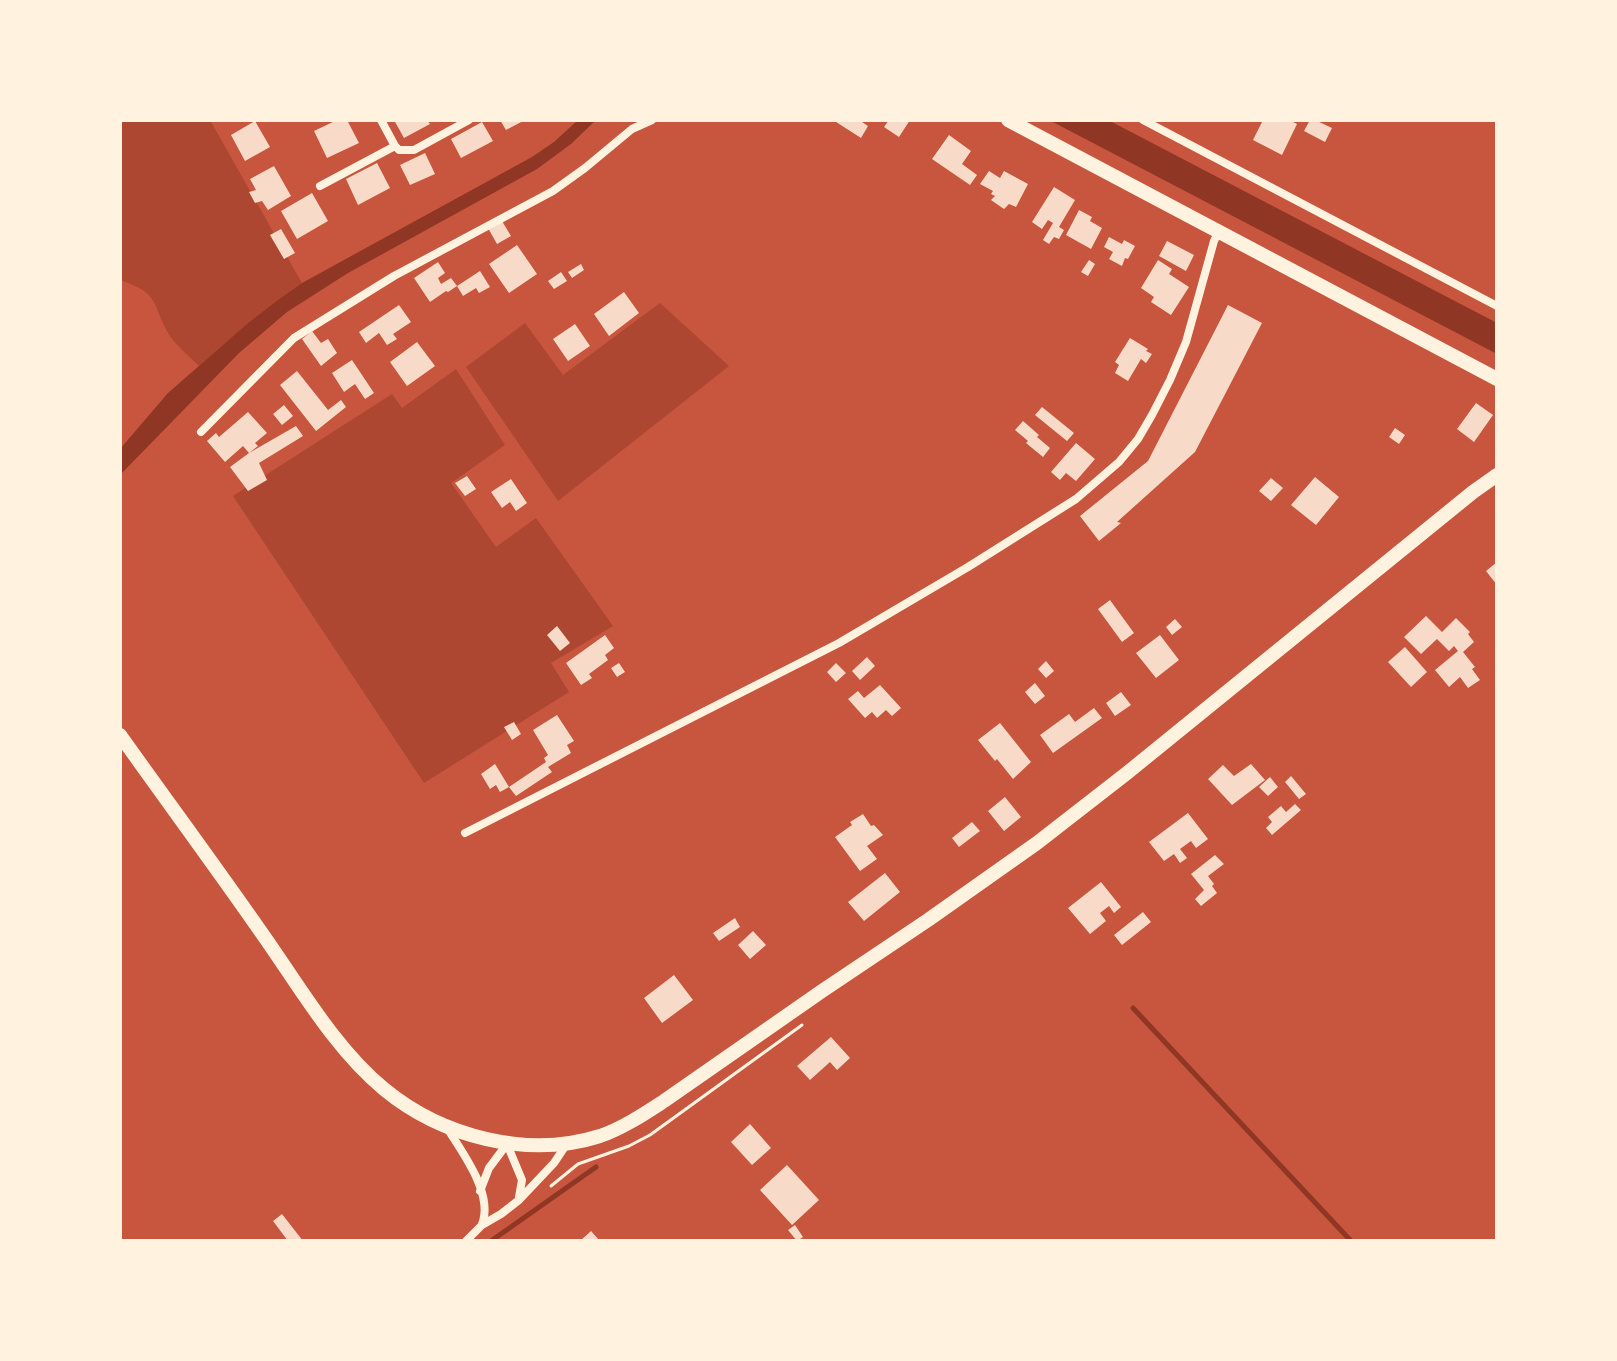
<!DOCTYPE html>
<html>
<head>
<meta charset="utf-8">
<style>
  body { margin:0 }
  #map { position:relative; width:1617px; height:1361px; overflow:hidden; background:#c8553d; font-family:Ubuntu,sans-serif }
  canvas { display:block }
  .frame { position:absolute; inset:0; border:122px solid #fff3e0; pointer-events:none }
</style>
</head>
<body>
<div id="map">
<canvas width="1617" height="1361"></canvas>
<div class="frame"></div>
</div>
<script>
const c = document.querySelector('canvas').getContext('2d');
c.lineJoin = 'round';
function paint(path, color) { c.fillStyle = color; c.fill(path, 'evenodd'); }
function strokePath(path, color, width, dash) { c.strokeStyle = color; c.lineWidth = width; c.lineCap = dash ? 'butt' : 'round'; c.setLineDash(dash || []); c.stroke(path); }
paint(new Path2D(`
  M120,120H210L302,283L248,323L199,366C189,356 175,345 168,333C151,301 160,294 120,280Z
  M660,303L729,366L558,501L466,367L525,323L563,375Z
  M456,369L505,445L451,483L496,547L536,518L613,626L551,663L569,692L424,783L233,496L392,394L402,408Z`), '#ae4732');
paint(new Path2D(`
  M578,120H596L571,144L537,169L348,273L287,312L239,353L120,475V449L168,393L248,323L278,300L302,283L532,157L554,142Z
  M1049,120H1108L1497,323V354Z`), '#8f3625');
strokePath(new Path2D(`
  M1133,1008L1351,1241
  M491,1241L596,1167`), '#8f3625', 5);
paint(new Path2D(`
  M337,120H347L359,143L327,158L314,131Z
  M394,120H427L430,124L404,138Z
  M500,120H525L506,130Z
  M833,120H859L868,126L861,138Z
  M889,120H910L899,137L884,127Z
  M1263,120H1289L1297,124L1282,155L1253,140Z
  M1310,120H1315L1332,128L1325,142L1304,131Z
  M255,121L270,147L245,161L231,135Z
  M482,122L493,141L461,158L451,139Z
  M949,135L971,151L962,164L977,175L970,185L932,159Z
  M425,153L435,174L410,185L400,165Z
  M377,163L390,188L358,205L346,179Z
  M274,166L291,196L268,210L262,201L255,203L249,192L256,190L250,179Z
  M989,171L1000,178L1004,171L1028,184L1016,207L1009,204L1004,209L991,200L995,196L991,194L993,191L980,184Z
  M1054,187L1075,200L1059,227L1064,230L1059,239L1054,237L1049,244L1043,240L1053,223L1048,220L1042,229L1032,222Z
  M312,193L328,221L297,239L281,211Z
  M1079,210L1092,217L1090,221L1102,228L1091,249L1066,235Z
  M502,221L511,236L497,244L488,228Z
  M281,229L295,253L284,259L270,235Z
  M1109,237L1122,244L1124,240L1135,246L1128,259L1125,258L1122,266L1109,259L1113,252L1104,247Z
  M1167,241L1194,255L1186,271L1159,256Z
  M517,245L537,274L509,293L489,264Z
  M1089,260L1095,264L1088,276L1081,272Z
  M1158,260L1172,269L1169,274L1189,287L1171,315L1151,302L1154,297L1141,288Z
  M438,262L445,273L438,278L441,284L451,278L457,286L448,292L446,291L430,302L414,278Z
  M581,264L584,270L572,278L568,272Z
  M480,271L490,287L479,293L476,288L463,296L457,286Z
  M561,272L567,281L554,289L548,281Z
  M624,292L639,313L609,336L594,314Z
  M399,305L411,322L393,334L397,339L387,345L379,333L366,343L359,332Z
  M1228,305L1262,323L1195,452L1117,522L1121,523L1099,541L1080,516L1148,461Z
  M575,324L590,346L568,361L553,339Z
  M312,331L321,343L328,339L337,353L321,366L302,339Z
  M1130,338L1148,349L1146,351L1152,354L1146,363L1141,359L1128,381L1115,373L1119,365L1115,362Z
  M417,342L435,366L407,386L390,362Z
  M352,360L374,393L365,399L355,384L344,392L332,373Z
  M297,371L328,410L341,400L346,407L316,431L280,385Z
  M1476,403L1493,415L1474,442L1457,429Z
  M284,405L293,416L282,425L273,414Z
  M1042,407L1074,433L1067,441L1035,415Z
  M248,412L267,433L255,443L258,446L249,453L243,446L225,462L207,441L216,433L219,437Z
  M1023,421L1039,435L1037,437L1050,448L1043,457L1026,443L1028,441L1015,430Z
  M296,426L303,436L259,463L267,480L248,491L230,467L249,453Z
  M1395,428L1405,435L1399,444L1389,437Z
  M1076,443L1095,459L1076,481L1066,473L1060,480L1051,472Z
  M467,476L476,489L465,496L455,483Z
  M1315,477L1339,497L1316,525L1291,505Z
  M1271,478L1283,488L1271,501L1259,491Z
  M511,479L527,503L516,511L510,502L502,508L491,492Z
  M1497,562V585L1486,571Z
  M1110,600L1134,633L1122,642L1098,609Z
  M1426,616L1442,632L1456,618L1470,632L1468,634L1474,642L1463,652L1475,667L1472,669L1480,680L1468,688L1460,677L1449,687L1435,670L1458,651L1454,646L1449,651L1437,639L1421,654L1404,637Z
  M1175,619L1182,627L1172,635L1166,627Z
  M557,626L570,643L560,651L547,635Z
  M605,635L614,648L605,655L608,660L589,674L592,678L581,685L566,663Z
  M1160,635L1179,660L1156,678L1136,653Z
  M1405,647L1427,672L1411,687L1388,662Z
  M867,657L875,666L860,680L852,671Z
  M1046,661L1054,671L1046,678L1038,669Z
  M619,663L625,672L617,677L611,668Z
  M836,663L846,673L836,682L827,672Z
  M1035,683L1045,696L1035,704L1025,692Z
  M880,685L901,708L892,716L886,710L877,718L872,712L865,718L848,699L858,691L864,698Z
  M1121,692L1131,705L1115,716L1106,703Z
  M1094,708L1102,718L1053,753L1040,735L1069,714L1075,722Z
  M557,715L574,741L567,745L571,753L548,767L552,772L516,796L509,787L546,762L544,758L548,755L533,730Z
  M514,722L521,734L512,740L504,727Z
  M1000,723L1031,762L1013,779L997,759L995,761L978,740Z
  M495,764L509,787L500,792L496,785L490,789L481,774Z
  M1251,764L1265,780L1232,805L1208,779L1223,765L1234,776Z
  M1291,776L1306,794L1299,799L1285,782Z
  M1270,777L1278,787L1268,796L1259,787Z
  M1005,797L1021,817L1004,831L988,811Z
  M1295,804L1301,810L1272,835L1266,828L1272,822L1268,817L1281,806L1286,812Z
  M1188,813L1208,839L1196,848L1191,841L1180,849L1187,858L1180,863L1174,854L1164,861L1149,842Z
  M863,814L871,826L874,825L883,835L867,846L877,859L860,871L835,837L852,825L850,822Z
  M972,822L980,831L959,847L952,838Z
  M1215,855L1224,864L1208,876L1214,884L1212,886L1217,893L1201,906L1195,899L1204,890L1191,874Z
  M885,873L900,892L864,921L848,902Z
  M1101,882L1121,907L1114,913L1109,906L1100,913L1106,921L1090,934L1068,908Z
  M1143,912L1151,922L1122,945L1114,935Z
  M735,918L740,927L719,941L713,933Z
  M753,931L766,945L750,959L738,945Z
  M674,975L693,1000L662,1023L644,998Z
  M831,1037L850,1058L837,1070L830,1062L810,1080L797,1066Z
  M750,1124L771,1148L752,1165L731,1142Z
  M787,1165L819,1200L792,1225L760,1190Z
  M282,1214L303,1241H288L273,1221Z
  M795,1225L803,1237L797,1241L788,1230Z
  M591,1231L600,1241H580Z`), '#f7dbc8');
strokePath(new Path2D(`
  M551,1186L578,1164L629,1146L650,1135L802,1025`), '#fff3e0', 3);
strokePath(new Path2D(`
  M381,120L395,146
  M1143,120L1497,306
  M320,186L395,146L399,150H414L469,120
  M201,432L294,338L394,276L553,191L585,168L632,129L652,120
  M465,833L839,643L968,567L1076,499L1119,462L1138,439L1152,415L1170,380L1186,342L1214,241L1218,233
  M447,1128C462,1152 494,1194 482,1224
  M480,1191L489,1168L507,1144L522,1180L519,1197
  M466,1241L482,1225L501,1214L519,1200L554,1163L568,1142`), '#fff3e0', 8);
strokePath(new Path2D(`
  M1008,120L1497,379
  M120,735C167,801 215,866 261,932C298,984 334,1048 384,1089C442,1137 528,1159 600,1136C623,1128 644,1114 664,1101L822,991L928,920L1037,843L1127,773L1473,492L1497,475`), '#fff3e0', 14);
</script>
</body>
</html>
